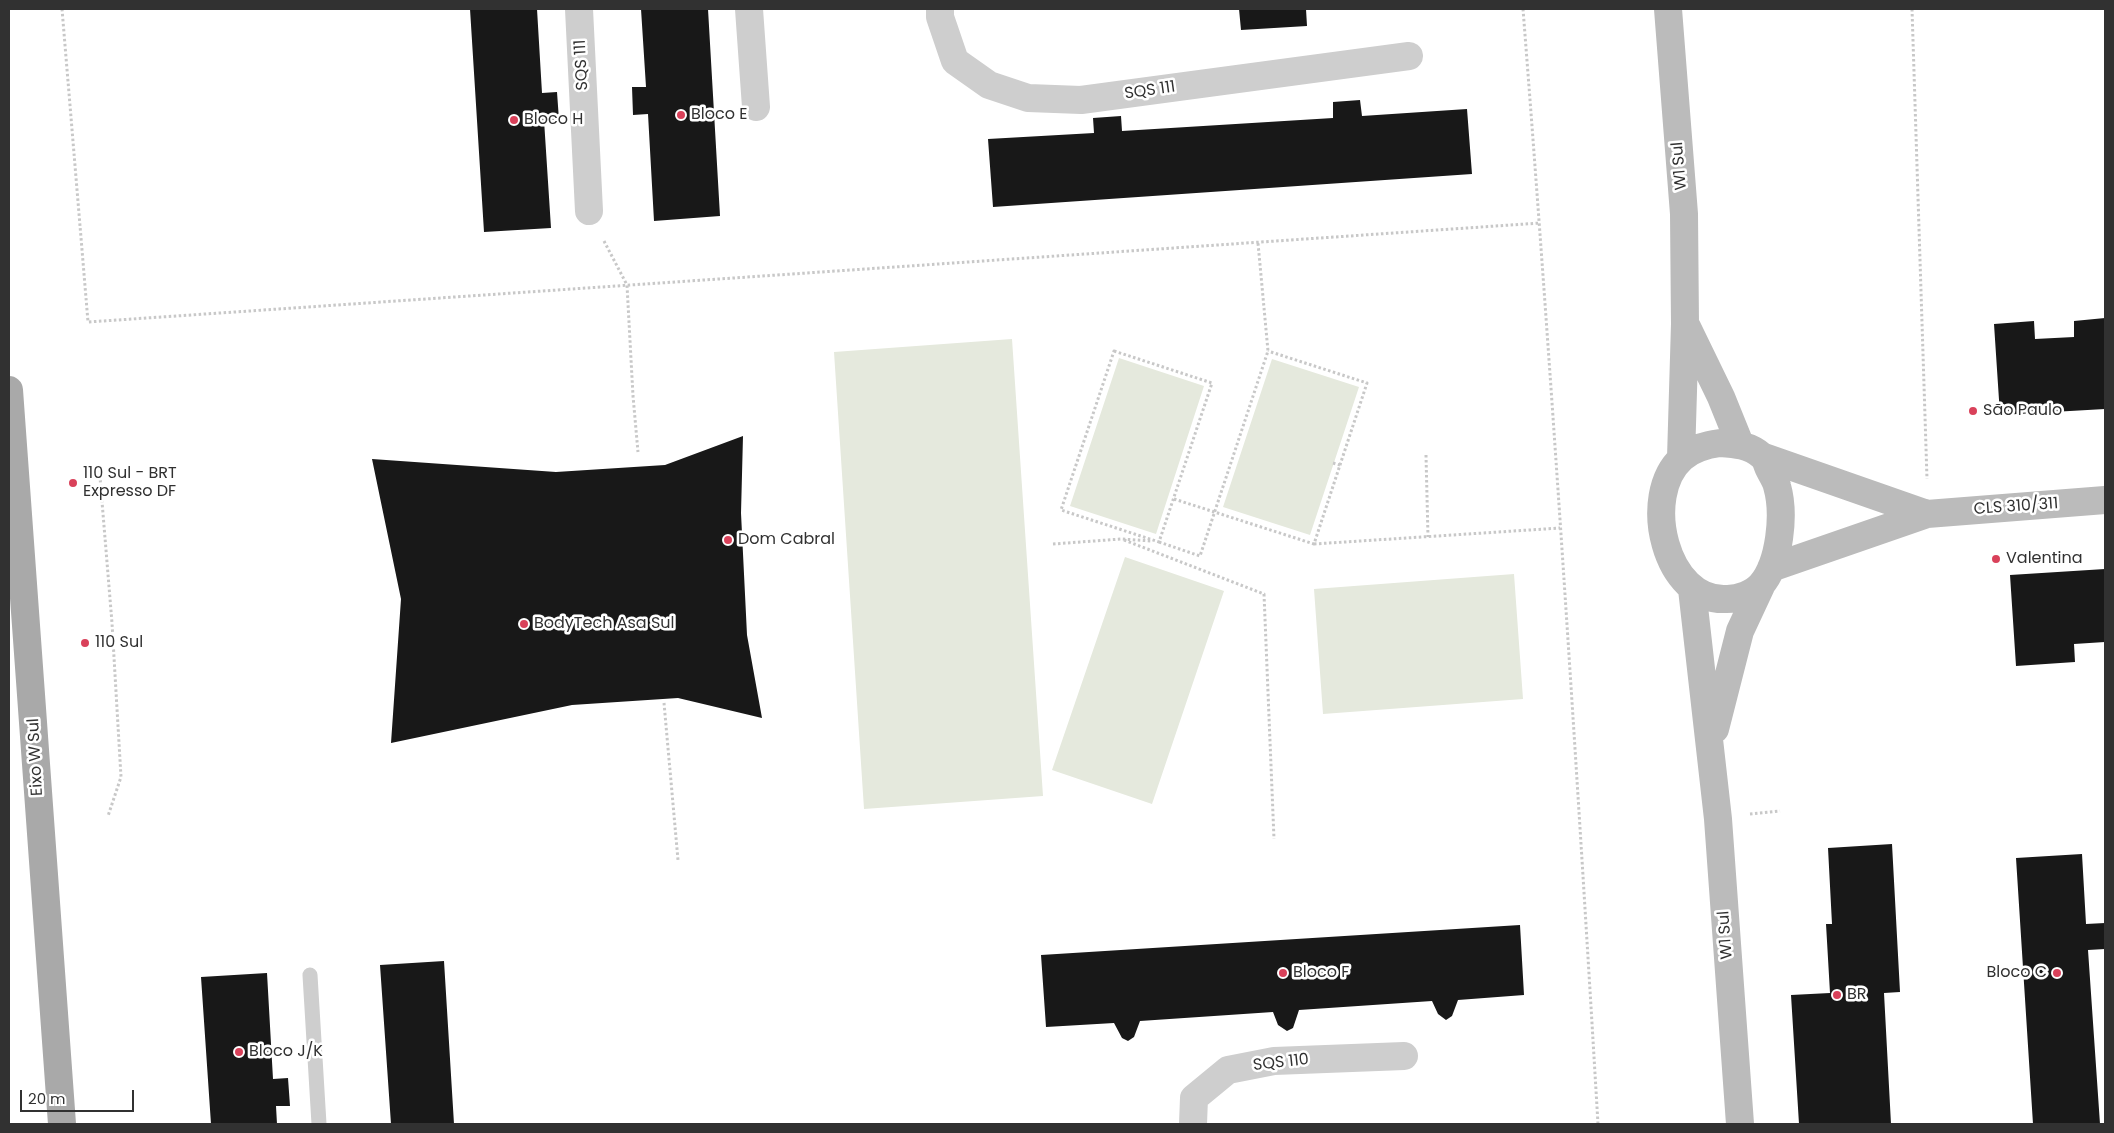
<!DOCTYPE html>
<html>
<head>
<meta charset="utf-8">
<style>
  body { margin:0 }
  #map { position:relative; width:2114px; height:1133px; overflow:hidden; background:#fff; font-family:Poppins,sans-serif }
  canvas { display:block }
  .frame { position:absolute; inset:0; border:10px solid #313131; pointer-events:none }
  .scale { position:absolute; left:20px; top:1090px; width:114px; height:22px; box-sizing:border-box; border:2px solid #313131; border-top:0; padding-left:6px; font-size:15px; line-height:18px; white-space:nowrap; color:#313131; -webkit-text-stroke:4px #fff; paint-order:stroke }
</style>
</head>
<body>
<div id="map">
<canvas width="2114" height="1133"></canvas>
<div class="frame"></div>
<div class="scale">20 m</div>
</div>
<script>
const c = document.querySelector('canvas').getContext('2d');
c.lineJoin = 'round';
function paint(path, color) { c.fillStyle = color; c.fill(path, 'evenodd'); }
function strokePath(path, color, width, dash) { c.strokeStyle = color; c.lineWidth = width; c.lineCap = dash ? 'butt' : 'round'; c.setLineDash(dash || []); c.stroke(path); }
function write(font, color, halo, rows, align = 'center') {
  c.font = font + ' Poppins,sans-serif'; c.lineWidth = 5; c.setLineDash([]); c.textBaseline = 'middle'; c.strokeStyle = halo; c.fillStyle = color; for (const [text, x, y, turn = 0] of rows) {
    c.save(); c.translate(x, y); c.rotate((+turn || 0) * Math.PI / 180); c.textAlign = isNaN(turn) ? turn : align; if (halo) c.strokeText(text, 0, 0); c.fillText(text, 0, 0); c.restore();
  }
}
paint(new Path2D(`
  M1012,339L1043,796L864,809L834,352Z
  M1119,358L1204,386L1156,534L1070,506Z
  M1272,359L1359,387L1310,535L1223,507Z
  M1125,557L1224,591L1152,804L1052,770Z
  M1514,574L1523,699L1323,714L1314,589Z`), '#e5e9dd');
paint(new Path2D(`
  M470,9H537L542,93L557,92L559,120H544L551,228L484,232Z
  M641,9H708L720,216L654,221L648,114L633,115L632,87H646Z
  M1239,9H1306L1307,26L1241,30Z
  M1360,100L1362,116L1467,109L1472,174L993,207L988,139L1094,133L1093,118L1121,116L1122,131L1333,118V102Z
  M2105,318V409L2000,415L1994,324L2034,321L2035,339L2074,337V321Z
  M743,436L741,513L747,635L762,718L678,698L572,705L391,743L401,599L372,459L556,472L665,465Z
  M2105,569V642L2074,644L2075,662L2016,666L2010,575Z
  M1892,844L1900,992L1884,993L1891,1124H1799L1791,995L1830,993L1826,924H1832L1828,848Z
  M2082,854L2086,924L2105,923V949L2088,950L2100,1124H2033L2016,858Z
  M1520,925L1524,995L1458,1000L1452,1016L1446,1020L1438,1014L1432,1001L1299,1010L1293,1028L1287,1031L1278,1025L1273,1012L1140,1021L1134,1037L1128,1041L1122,1038L1114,1023L1046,1027L1041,955Z
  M444,961L454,1124H391L380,965Z
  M267,973L273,1079L288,1078L290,1106H276L277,1124H211L201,977Z`), '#181818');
strokePath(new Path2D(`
  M62,9L88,322L1540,223
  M1523,9C1552,380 1576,752 1598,1124
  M1912,9L1927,479
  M604,241L627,285L633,396L638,452
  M1114,351L1212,383L1159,542L1061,510Z
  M1426,455L1428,537
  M1333,463L1340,465
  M99,465L112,623L121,777L108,816
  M1174,499L1314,544L1367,383L1268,351
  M1124,540L1264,594L1274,839
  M1159,542L1200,556L1268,351L1258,243
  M1053,544L1121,539L1152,541
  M1314,544L1560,528
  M664,703L678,860
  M1750,814L1780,811`), '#c8c8c8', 3, [2.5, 2.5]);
strokePath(new Path2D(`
  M310,975L319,1124`), '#cecece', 15);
strokePath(new Path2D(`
  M579,9L589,211
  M749,9L756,107
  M940,9V17L955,61L989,85L1028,98L1081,100L1409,56
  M1193,1124L1194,1098L1228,1070L1274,1061L1404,1056`), '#cecece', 28);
strokePath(new Path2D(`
  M1668,9L1684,214L1685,324L1681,458
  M1687,327L1721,397L1740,444
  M1720,443C1735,444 1750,445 1762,456C1766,459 1767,465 1769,469C1772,475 1776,481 1777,486C1785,514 1780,563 1761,585C1753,594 1739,599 1727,599C1665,603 1640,495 1682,458C1693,448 1706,445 1720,443Z
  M1764,457L1927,514
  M1771,568L1927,514L2105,500
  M1692,589L1718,819L1740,1124
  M1715,729L1740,631L1761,586`), '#bbb', 28);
strokePath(new Path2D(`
  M9,390L62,1124`), '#a9a9a9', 28);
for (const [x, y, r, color] of [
  [681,115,5,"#d9415a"],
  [514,120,5,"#d9415a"],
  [1973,411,5,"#d9415a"],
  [73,483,5,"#d9415a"],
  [728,540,5,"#d9415a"],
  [1996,559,5,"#d9415a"],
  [524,624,5,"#d9415a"],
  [85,643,5,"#d9415a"],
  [1283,973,5,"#d9415a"],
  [2057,973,5,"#d9415a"],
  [1837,995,5,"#d9415a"],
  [239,1052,5,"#d9415a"]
]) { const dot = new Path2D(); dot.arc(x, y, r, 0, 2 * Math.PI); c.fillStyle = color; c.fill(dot); strokePath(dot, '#fff', 2); }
write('16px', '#313131', '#fff', [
  ["SQS 111",582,65,-93],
  ["SQS 111",1150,91,-8],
  ["W1 Sul",1680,166,-95],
  ["CLS 310/311",2016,507,-4],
  ["Eixo W Sul",36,757,-93],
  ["W1 Sul",1726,935,-94],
  ["SQS 110",1281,1063,-6]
]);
write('16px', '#313131', '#fff', [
  ["Bloco E",691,115],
  ["Bloco H",524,120],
  ["São Paulo",1983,411],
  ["110 Sul - BRT",83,474],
  ["Expresso DF",83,492],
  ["Dom Cabral",738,540],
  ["Valentina",2006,559],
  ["BodyTech Asa Sul",534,624],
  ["110 Sul",95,643],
  ["Bloco F",1293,973],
  ["Bloco C",2047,973,"right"],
  ["BR",1847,995],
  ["Bloco J/K",249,1052]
], 'left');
</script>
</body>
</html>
